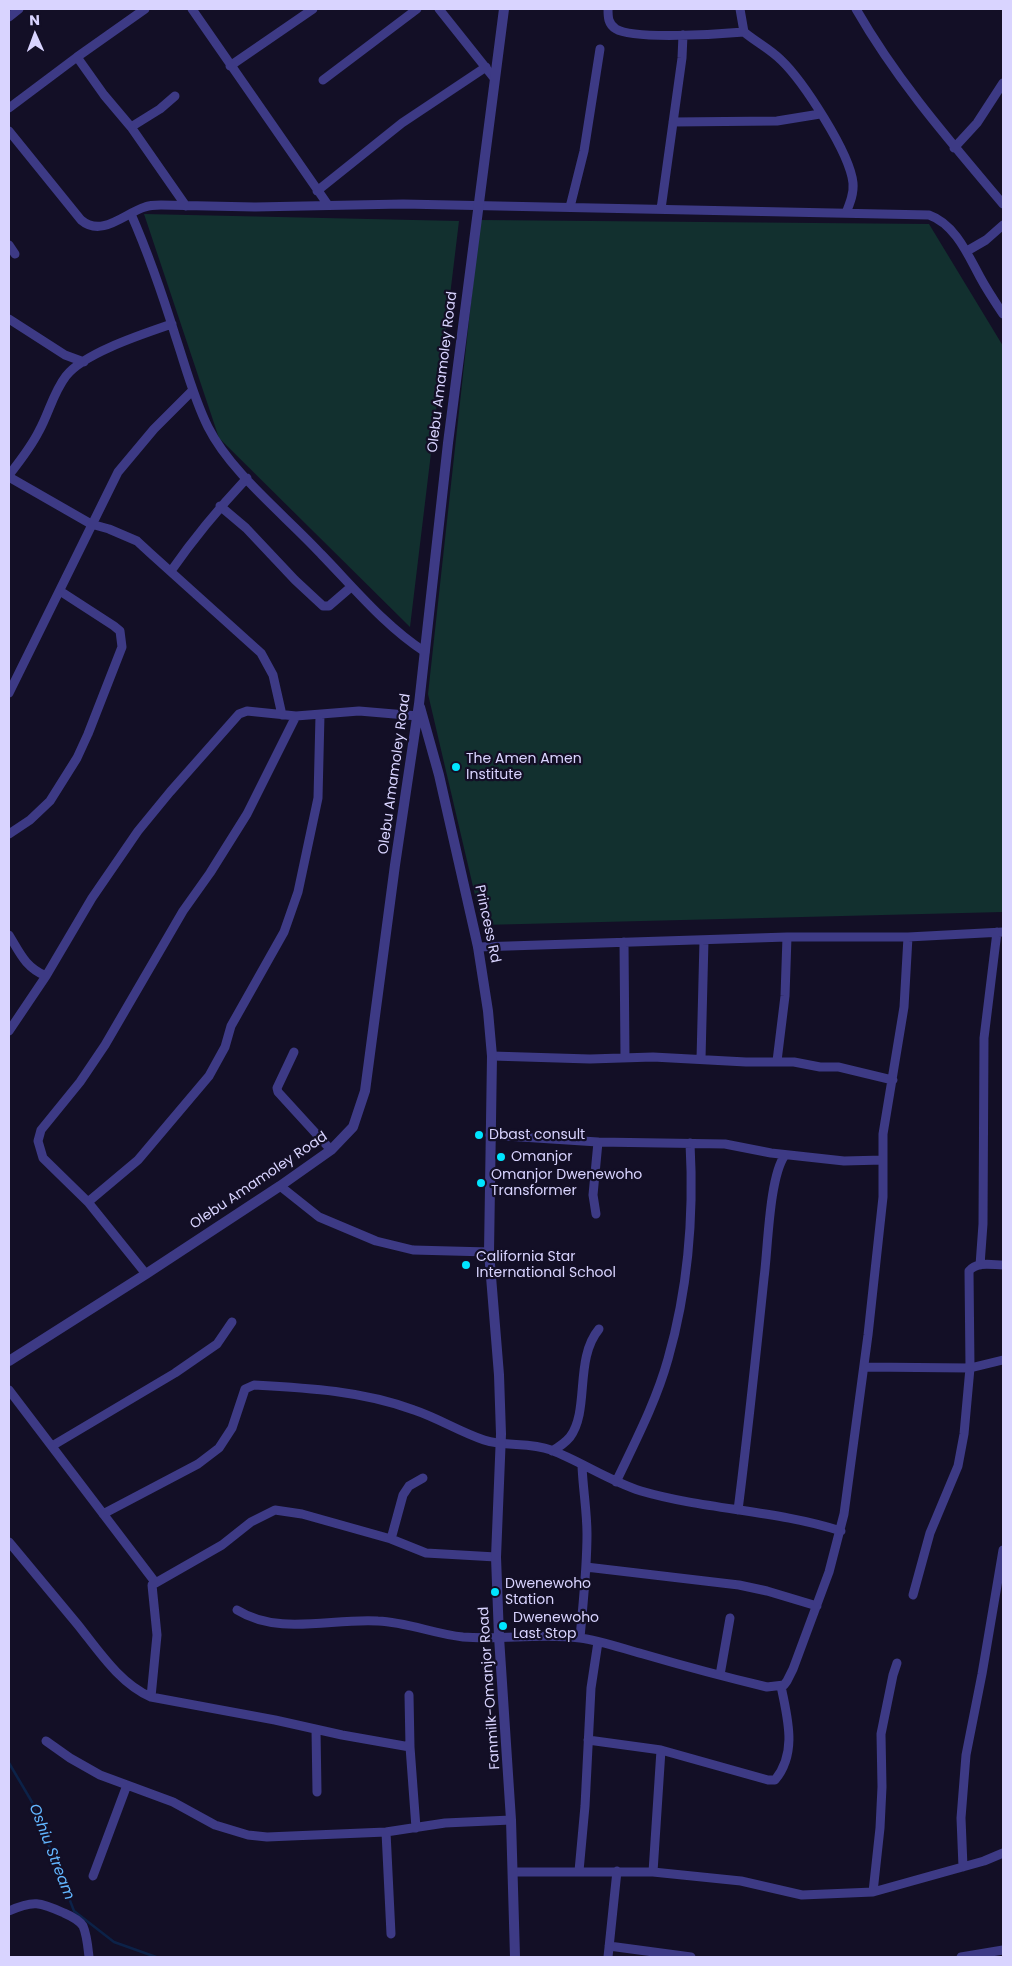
<!DOCTYPE html>
<html>
<head>
<meta charset="utf-8">
<style>
  body { margin:0 }
  #map { position:relative; width:1012px; height:1966px; overflow:hidden; background:#130f26; font-family:Poppins,sans-serif }
  canvas { display:block }
  .frame { position:absolute; inset:0; border:10px solid #d9d4ff; pointer-events:none }
  .north { position:absolute; left:10px; top:10px; width:50px; height:50px; -webkit-text-stroke:4px #130f26; paint-order:stroke; rotate:358deg; font-size:14px; font-weight:700; line-height:20px; text-align:center; color:#d9d4ff }
  .north::after { content:''; display:block; margin:auto; width:18px; height:22px; background:#d9d4ff; clip-path:polygon(50% 0,100% 100%,50% 72%,0 100%) }
</style>
</head>
<body>
<div id="map">
<canvas width="1012" height="1966"></canvas>
<div class="frame"></div>
<div class="north">N</div>
</div>
<script>
const c = document.querySelector('canvas').getContext('2d');
c.lineJoin = 'round';
function paint(path, color) { c.fillStyle = color; c.fill(path, 'evenodd'); }
function strokePath(path, color, width, dash) { c.strokeStyle = color; c.lineWidth = width; c.lineCap = dash ? 'butt' : 'round'; c.setLineDash(dash || []); c.stroke(path); }
function write(font, color, halo, rows, align = 'center') {
  c.font = font + ' Poppins,sans-serif'; c.lineWidth = 4.5; c.setLineDash([]); c.textBaseline = 'middle'; c.strokeStyle = halo; c.fillStyle = color; for (const [text, x, y, turn = 0] of rows) {
    c.save(); c.translate(x, y); c.rotate((+turn || 0) * Math.PI / 180); c.textAlign = isNaN(turn) ? turn : align; if (halo) c.strokeText(text, 0, 0); c.fillText(text, 0, 0); c.restore();
  }
}
paint(new Path2D(`
  M144,214L459,221L410,627L219,438Z
  M480,220L929,224L1003,346V912L482,925L428,694Z`), '#12302f');
strokePath(new Path2D(`
  M9,1763L32,1802L74,1911L114,1942L156,1957`), '#0c2248', 2.5);
strokePath(new Path2D(`
  M192,9L328,205
  M439,9L494,78
  M608,9C608,17 608,24 616,29C633,40 721,34 744,32
  M740,9L744,32C756,42 770,49 781,60C803,81 850,153 853,183C854,193 850,203 846,213
  M856,9C898,82 949,140 1003,204
  M9,17L19,9
  M77,57L104,95L131,127L186,206
  M230,66L313,9
  M323,80L417,9
  M9,108L77,57L145,9
  M673,122L777,121L820,114
  M131,127L160,109L175,96
  M9,131L81,220C102,238 125,213 145,207C150,205 156,205 161,205L255,207L403,204L929,215C955,224 968,255 980,277C987,290 995,302 1003,314
  M954,148L977,123L1003,83
  M317,191L402,123L486,67
  M570,207L584,151L600,49
  M661,209L682,58L683,35
  M131,214C149,255 163,296 176,338C186,368 194,399 208,427C231,473 286,516 321,554C355,589 385,626 425,652
  M9,245L15,254
  M967,251L986,240L1003,225
  M9,319L65,355L84,362
  M9,475C20,461 31,447 39,431C49,413 53,393 66,376C84,353 143,334 172,324
  M9,477L91,524L109,529L137,541L150,553L261,653L273,675L282,715
  M220,506L246,528L295,580L323,606H329L351,587
  M171,571C194,538 219,508 247,478
  M9,693L118,472L154,429L193,390
  M9,834L30,820L50,801L77,758L88,734L122,647L120,631L114,626L60,591
  M9,935C20,953 25,967 46,976
  M624,942L625,1058
  M478,947L787,937H908L1003,932
  M9,1031L46,976L92,898L138,831L170,792L239,714L247,711L296,716L359,711L418,716
  M294,1052L277,1088L278,1092L331,1150
  M492,1056L590,1059L653,1057L746,1062H794L820,1067H839L893,1080
  M701,1059L704,940
  M777,1061L785,996L787,937
  M490,1135L598,1142L725,1144L771,1153L844,1161L883,1160
  M280,1186L319,1217L376,1241L413,1250L489,1252
  M88,1202L138,1160L209,1076L225,1047L231,1026L284,932L298,892L318,798L320,715
  M596,1214L593,1195L598,1142
  M980,1265L983,1224L984,1038L997,932
  M146,1274L88,1202L43,1158L38,1141L41,1130L80,1082L105,1045L183,911L210,873L247,814L296,716
  M864,1367L970,1368L1003,1360
  M9,1390L155,1582
  M52,1446L175,1373L217,1344L232,1322
  M552,1451C559,1447 565,1443 570,1437C590,1410 574,1359 599,1329
  M616,1482C635,1442 656,1402 668,1359C688,1289 694,1215 690,1143
  M738,1510C748,1432 756,1355 764,1278C768,1249 769,1177 785,1155
  M103,1514L198,1464L219,1448L232,1428L245,1389L254,1385C309,1388 363,1391 414,1410C438,1418 460,1432 484,1440C506,1447 529,1442 551,1450C582,1462 609,1481 641,1491C706,1510 776,1510 841,1531
  M391,1539L403,1495L409,1486L423,1478
  M9,1542C32,1570 55,1597 78,1625C98,1650 120,1684 151,1697L275,1720L342,1735L410,1747
  M586,1567L739,1585L767,1591L817,1606
  M913,1595L930,1533L958,1466L964,1434L970,1368L969,1271C977,1261 992,1265 1003,1265
  M237,1610C279,1636 331,1618 378,1621C407,1622 434,1634 463,1637C502,1640 542,1633 580,1638C599,1640 624,1649 643,1654C684,1666 725,1677 767,1687L784,1685L787,1681L793,1669L829,1572L844,1514L868,1335L883,1197V1134L904,1007L908,937
  M580,1638C583,1603 587,1569 587,1534C587,1512 583,1489 582,1466
  M720,1675L730,1618
  M409,1695L410,1747L416,1828
  M151,1697L157,1635L152,1585L222,1545L251,1522L275,1510L302,1514L391,1539L426,1553L496,1557
  M316,1730L317,1792
  M588,1740L661,1750L768,1780H775C798,1752 787,1717 781,1686
  M46,1741L70,1758L100,1775L173,1802L215,1825L248,1835L267,1837L386,1832L445,1823L511,1820
  M386,1832L391,1934
  M963,1867L961,1818L966,1755L982,1674L1003,1550
  M579,1871L585,1806L591,1688L598,1642
  M513,1872H653L741,1881L802,1895L873,1892L984,1861L1003,1853
  M653,1872L661,1750
  M93,1876L127,1785
  M873,1892L880,1828L882,1787L881,1734L893,1675L897,1663
  M9,1911C33,1900 40,1902 64,1913C71,1916 79,1920 83,1926C87,1935 88,1948 89,1957
  M609,1946L691,1957
  M608,1957L617,1871
  M961,1957L1003,1950`), '#3d3a85', 9);
strokePath(new Path2D(`
  M420,707L439,775L478,947L488,1011L492,1056L489,1252L499,1375L501,1434L496,1557L499,1637L511,1820L515,1957
  M9,1361L146,1274L280,1186L331,1150L353,1127L365,1091L395,865L419,704L448,443L504,9`), '#3d3a85', 10);
for (const [x, y, r, color] of [
  [456,767,5,"#00e5ff"],
  [479,1135,5,"#00e5ff"],
  [501,1157,5,"#00e5ff"],
  [481,1183,5,"#00e5ff"],
  [466,1265,5,"#00e5ff"],
  [495,1592,5,"#00e5ff"],
  [503,1626,5,"#00e5ff"]
]) { const dot = new Path2D(); dot.arc(x, y, r, 0, 2 * Math.PI); c.fillStyle = color; c.fill(dot); strokePath(dot, '#130f26', 2); }
write('14px', '#d9d4ff', '#130f26', [
  ["Olebu Amamoley Road",443,372,-83],
  ["Olebu Amamoley Road",395,774,-82],
  ["Princess Rd",487,924,78],
  ["Olebu Amamoley Road",259,1181,-34],
  ["Fanmilk-Omanjor Road",490,1688,-94]
]);
write('14px', '#d9d4ff', '#130f26', [
  ["The Amen Amen",466,759],
  ["Institute",466,775],
  ["Dbast consult",489,1135],
  ["Omanjor",511,1157],
  ["Omanjor Dwenewoho",491,1175],
  ["Transformer",491,1191],
  ["California Star",476,1257],
  ["International School",476,1273],
  ["Dwenewoho",505,1584],
  ["Station",505,1600],
  ["Dwenewoho",513,1618],
  ["Last Stop",513,1634]
], 'left');
write('italic 15px', '#62b6ff', '#130f26', [
  ["Oshiu Stream",51,1852,69]
]);
</script>
</body>
</html>
